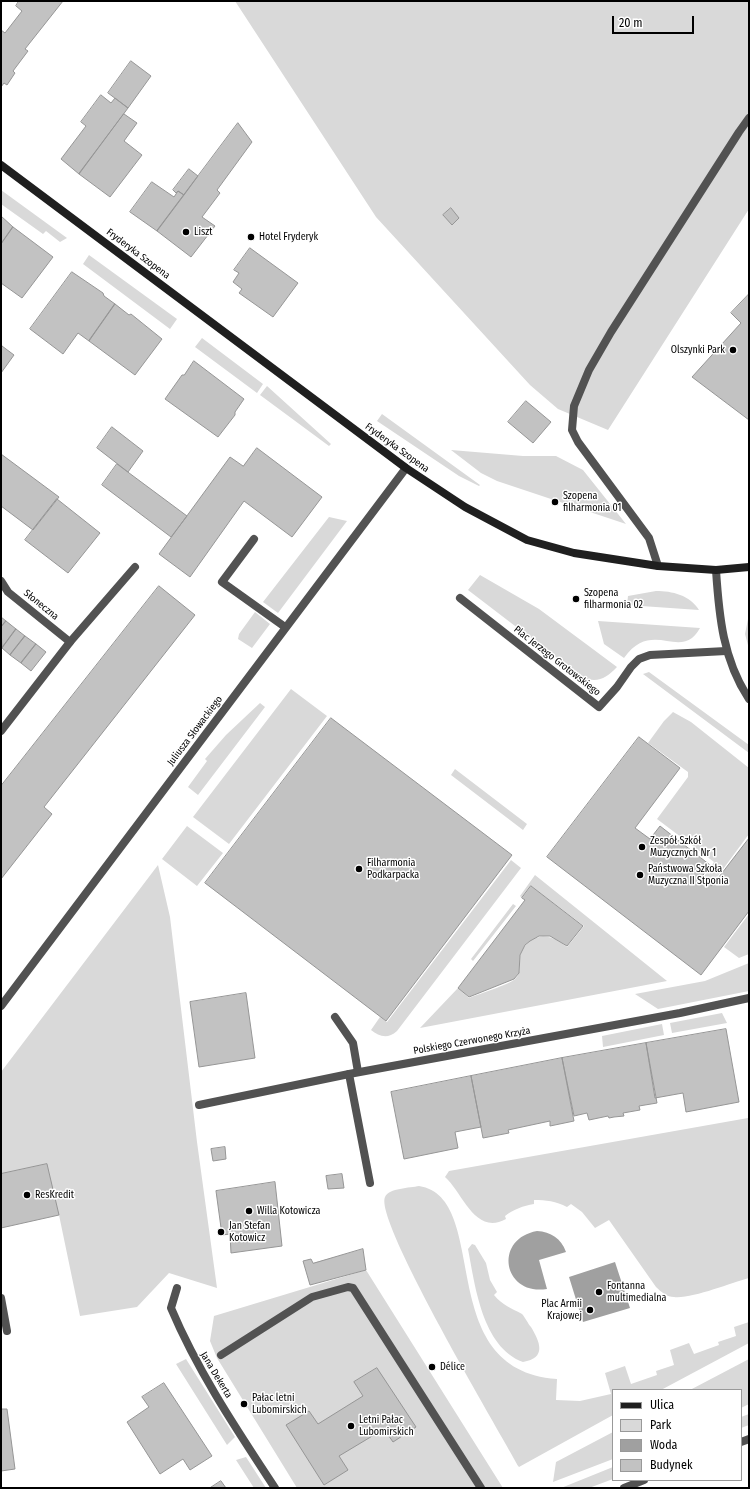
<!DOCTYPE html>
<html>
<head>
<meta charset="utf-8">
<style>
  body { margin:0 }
  #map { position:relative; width:750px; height:1489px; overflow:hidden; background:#fff; font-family:"Fira Sans Condensed",sans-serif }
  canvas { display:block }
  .frame { position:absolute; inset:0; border:2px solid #000; pointer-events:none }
  .legend { position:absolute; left:612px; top:1389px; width:130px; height:92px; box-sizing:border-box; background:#fff; border:1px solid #999; margin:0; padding:5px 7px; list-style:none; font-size:12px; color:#000 }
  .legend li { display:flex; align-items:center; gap:8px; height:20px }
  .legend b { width:20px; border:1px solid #999 }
  .scale { position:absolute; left:612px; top:16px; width:82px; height:18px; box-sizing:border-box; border:2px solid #000; border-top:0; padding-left:5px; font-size:12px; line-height:14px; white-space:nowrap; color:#000; -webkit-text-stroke:3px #fff; paint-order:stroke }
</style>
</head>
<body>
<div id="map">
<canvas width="750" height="1489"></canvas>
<div class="frame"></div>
<ul class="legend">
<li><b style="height:5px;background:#1f1f1f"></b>Ulica</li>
<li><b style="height:11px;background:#d9d9d9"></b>Park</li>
<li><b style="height:11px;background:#a0a0a0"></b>Woda</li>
<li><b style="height:11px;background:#c2c2c2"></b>Budynek</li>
</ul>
<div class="scale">20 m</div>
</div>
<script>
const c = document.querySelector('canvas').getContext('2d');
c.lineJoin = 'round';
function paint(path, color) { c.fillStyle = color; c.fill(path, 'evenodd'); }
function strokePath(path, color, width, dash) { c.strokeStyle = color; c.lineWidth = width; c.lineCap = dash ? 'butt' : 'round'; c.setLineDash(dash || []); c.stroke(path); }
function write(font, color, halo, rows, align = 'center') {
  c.font = font + ' "Fira Sans Condensed",sans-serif'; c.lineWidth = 3; c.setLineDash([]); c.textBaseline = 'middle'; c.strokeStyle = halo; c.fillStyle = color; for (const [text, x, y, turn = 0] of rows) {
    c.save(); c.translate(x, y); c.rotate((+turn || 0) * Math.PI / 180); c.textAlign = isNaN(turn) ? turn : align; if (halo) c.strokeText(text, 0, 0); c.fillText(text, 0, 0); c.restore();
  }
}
paint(new Path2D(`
  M235,1H749V209L608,430L558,409L530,385L376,217Z
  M1,190L67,238L60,242L46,231L43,234L1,204Z
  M89,255L177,319L170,329L83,264Z
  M202,338L263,384L257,393L195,347Z
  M267,386L331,444L329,446L260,395Z
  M382,414L480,485L479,486L459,476L377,421Z
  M451,450L523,456H556L583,470L626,524L497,481L481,473Z
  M329,517L347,521L278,613L263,602Z
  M480,575L539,609L617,667C606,678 599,683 583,678L468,590Z
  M656,591C672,591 690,595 699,610L627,605L628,596Z
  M255,612L270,624L252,648L238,639L239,634Z
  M749,614V649L745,634Z
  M598,621L700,628C698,631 696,635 692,638C673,652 649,623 624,658L604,644Z
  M649,672L749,745V753L643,674Z
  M291,689L327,716L229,844L193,817Z
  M260,703L265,707L198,795L188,787L207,761L205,759L226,735Z
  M673,712L691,722L749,768V834L712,884L703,878L714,862L657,819L688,777V772L648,743L664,721Z
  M455,769L527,824L523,830L451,775Z
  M187,826L223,853L197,886L162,859Z
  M511,860L521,868L397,1031C387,1040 379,1036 371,1030L380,1017L387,1022Z
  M158,865L170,917L197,1142L217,1288L169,1273L137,1307L80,1316L59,1215L1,1174V1072Z
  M535,875L667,981L420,1028L458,988L469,998C479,994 508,985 515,979C522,973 519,964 520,956C523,943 536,934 548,937C555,938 562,943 567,947L584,926L531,886L522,898L520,896Z
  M513,904L516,906L473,961L471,959Z
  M749,914V954L739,958L724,947Z
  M749,963V991L658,1009L635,994L705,981Z
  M722,1013L727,1023L672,1033L670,1023Z
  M662,1024L664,1035L603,1047L602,1036Z
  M748,1118L749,1122V1278C730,1283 692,1299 674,1297C667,1297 661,1292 656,1287L609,1220L595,1228L582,1212L571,1204L567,1207C556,1201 546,1200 534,1200V1204C523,1206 514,1209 505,1216L506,1219C475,1236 463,1193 445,1177L449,1171Z
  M419,1186C493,1198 431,1370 557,1379L556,1400L580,1401L611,1394L605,1373L625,1366L631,1384L657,1375L656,1371L674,1365L670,1350L689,1343L694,1354L719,1345L718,1342L736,1336L734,1327L749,1322V1343L661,1390H613V1415L519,1467C500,1432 374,1221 385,1197C389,1188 410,1188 419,1186Z
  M472,1244L475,1245L486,1263L490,1280L497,1292L494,1295C502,1305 511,1308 522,1314C525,1317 528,1324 531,1327C540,1342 547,1358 523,1362C482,1347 475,1285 468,1249Z
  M366,1270L503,1488H297L217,1358L210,1341L214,1316Z
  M186,1359L235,1437L227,1445L176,1364Z
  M749,1359V1404L741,1408V1390H690Z
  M749,1414V1425L741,1428V1417Z
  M613,1432V1459L553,1482L556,1462Z
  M246,1457L266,1488H254L236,1460Z
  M613,1467V1479L589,1488H561Z`), '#d9d9d9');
paint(new Path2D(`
  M537,1231C551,1232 561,1238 566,1252L539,1260L547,1289C503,1296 493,1239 537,1231Z
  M615,1262L630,1308L583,1322L569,1277Z`), '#a0a0a0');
const building = new Path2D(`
  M19,1H63L25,49L28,51L13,71L15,73L7,85L4,83L1,87V30L5,33L22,11L16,6Z
  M131,61L151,76L128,108L108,93Z
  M101,95L111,103L115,98L128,108L79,174L61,159L86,126L81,122Z
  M124,114L137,123L124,141L142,155L110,197L79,174Z
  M238,123L252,142L217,190L220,193L202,217L215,226L191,257L157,231Z
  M189,169L198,176L184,195L178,191L176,193L173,190Z
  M152,182L174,197L178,191L184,195L157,231L130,212Z
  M451,208L459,218L452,225L443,215Z
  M1,216L13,227L1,244Z
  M13,227L53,257L22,298L1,283V244Z
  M250,248L298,283L273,317L239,293L242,289L233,282L239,273L234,270Z
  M72,272L103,293L104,296L115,304L89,341L78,333L63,354L30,329Z
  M749,294V420L692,377L741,323L731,313Z
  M115,304L129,315L131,314L162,339L135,375L89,341Z
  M2,346L14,355L1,373V347Z
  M194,361L244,399L235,412V415L218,437L165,399L182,375H184Z
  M526,401L551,422L533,443L508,422Z
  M112,427L143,451L128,472L97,448Z
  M257,448L322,497L292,537L244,501L190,577L159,554L230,457L243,466Z
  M1,454L59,497L33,530L1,506Z
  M117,464L187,516L171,537L102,485Z
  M57,499L100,533L68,573L25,540Z
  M159,586L195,615L44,807L52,814L1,879V786Z
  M1,617L6,621L1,627Z
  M6,621L16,629L2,648L1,627Z
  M16,629L25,636L10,655L2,648Z
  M25,636L36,644L21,663L10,655Z
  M36,644L46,652L31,671L21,663Z
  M331,718L512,855L386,1021L205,883Z
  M639,737L680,768L635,828L650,839L660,826L710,865L701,878L712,886L749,838V911L701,975L547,857Z
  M531,886L583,926L567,946L550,936H539L530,941L525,945L520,955L519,973L514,979L469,997L458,988L525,900L522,898Z
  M246,993L255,1058L199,1067L190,1002Z
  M726,1029L739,1102L686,1112L683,1093L655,1098L646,1043Z
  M646,1043L657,1103L639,1106L640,1110L623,1113L624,1116L614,1117L609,1118L608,1116L589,1120L587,1113L574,1116L562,1058Z
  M562,1058L574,1121L550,1126V1121L508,1130L509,1133L483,1138L471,1076Z
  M471,1076L481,1127L455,1132L458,1148L404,1159L391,1092Z
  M225,1147L226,1159L213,1161L211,1149Z
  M47,1164L59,1215L1,1228V1174Z
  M342,1174L344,1188L328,1189L326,1176Z
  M275,1182L282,1246L231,1253L230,1234L222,1235L216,1191Z
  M363,1249L366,1270L310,1285L303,1261L311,1259L313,1263Z
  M377,1368L416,1427L393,1442L384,1429L339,1456L348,1470L324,1485L286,1425L309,1411L318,1424L363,1396L354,1382Z
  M164,1383L212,1456L190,1470L183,1459L160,1474L127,1422L149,1407L142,1397Z
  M1,1409H7L15,1469L1,1471Z
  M221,1481L226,1488H210Z`);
paint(building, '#c2c2c2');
strokePath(building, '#969696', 1);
strokePath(new Path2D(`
  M254,539L222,582L285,627
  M658,566L649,538L578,442L572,430L574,406L589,370L611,332L739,132L749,118
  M460,598L599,707L617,687L631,667L639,659L650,655L726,651
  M1,731L70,642L135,567
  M335,1017L353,1043L358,1072
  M349,1074L370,1183
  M1,1298L7,1331
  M221,1355L312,1297L348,1287L353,1288L481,1488`), '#525252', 8);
strokePath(new Path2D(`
  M716,570C719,616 723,660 749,699
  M1,581L8,592L70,642
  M1,1006L406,468
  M199,1105L349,1074L680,1013L749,998
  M177,1288L171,1308C198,1372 237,1430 275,1488
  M741,1442L749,1439
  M624,1488L644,1480`), '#525252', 8);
strokePath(new Path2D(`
  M1,165L406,468L465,507L527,540L574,553L658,566L716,570L749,567`), '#1f1f1f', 8);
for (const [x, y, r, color] of [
  [186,232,4,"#000"],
  [251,237,4,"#000"],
  [733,350,4,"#000"],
  [555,502,4,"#000"],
  [576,599,4,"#000"],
  [642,847,4,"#000"],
  [359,869,4,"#000"],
  [640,875,4,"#000"],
  [27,1195,4,"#000"],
  [249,1211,4,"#000"],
  [221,1232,4,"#000"],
  [599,1292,4,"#000"],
  [590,1310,4,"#000"],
  [432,1367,4,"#000"],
  [244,1404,4,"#000"],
  [351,1426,4,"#000"]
]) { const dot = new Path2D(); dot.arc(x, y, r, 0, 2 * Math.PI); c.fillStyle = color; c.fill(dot); strokePath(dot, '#fff', 1.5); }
write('10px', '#000', '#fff', [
  ["Liszt",194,232],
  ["Hotel Fryderyk",259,237],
  ["Olszynki Park",725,350,"right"],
  ["Szopena",563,496],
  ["filharmonia 01",563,508],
  ["Szopena",584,593],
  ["filharmonia 02",584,605],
  ["Zespół Szkół",650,841],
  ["Muzycznych Nr 1",650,853],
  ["Filharmonia",367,863],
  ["Podkarpacka",367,875],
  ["Państwowa Szkoła",648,869],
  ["Muzyczna II Stponia",648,881],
  ["ResKredit",35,1195],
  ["Willa Kotowicza",257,1211],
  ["Jan Stefan",229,1226],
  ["Kotowicz",229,1238],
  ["Fontanna",607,1286],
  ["multimedialna",607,1298],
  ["Plac Armii",582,1304,"right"],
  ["Krajowej",582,1316,"right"],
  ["Délice",440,1367],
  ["Pałac letni",252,1398],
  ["Lubomirskich",252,1410],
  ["Letni Pałac",359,1420],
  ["Lubomirskich",359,1432]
], 'left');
write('10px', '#000', '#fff', [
  ["Fryderyka Szopena",138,254,37],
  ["Fryderyka Szopena",397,448,36],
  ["Słoneczna",41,605,39],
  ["Plac Jerzego Grotowskiego",557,661,38],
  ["Juliusza Słowackiego",195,731,-53],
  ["Polskiego Czerwonego Krzyża",472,1041,-10],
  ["Jana Dekerta",216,1375,59]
]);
</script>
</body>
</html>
